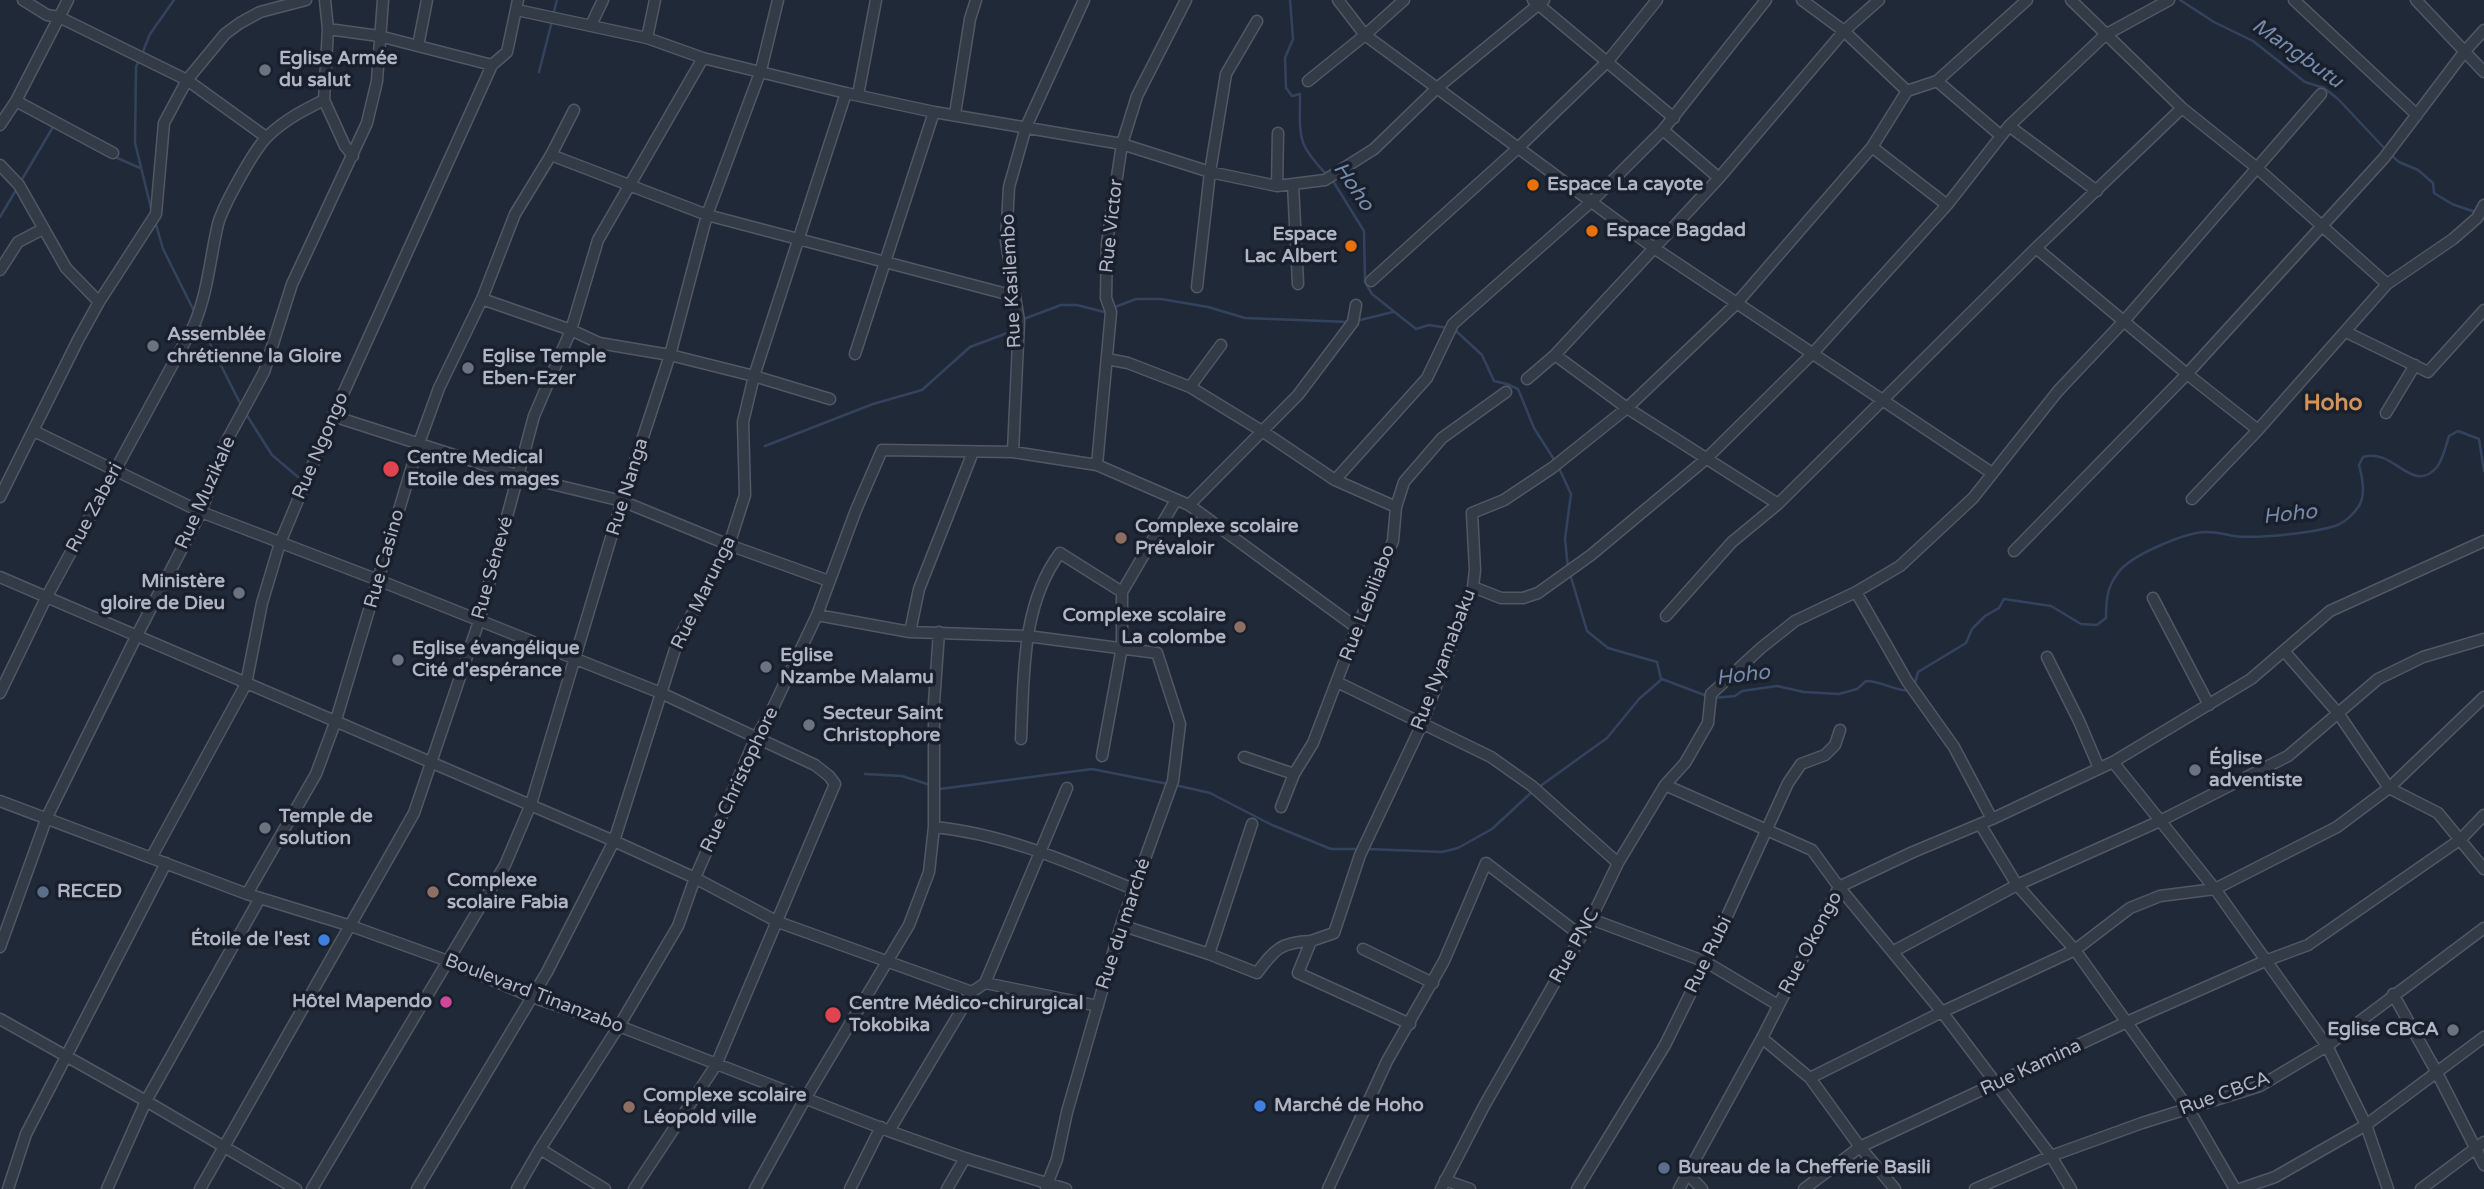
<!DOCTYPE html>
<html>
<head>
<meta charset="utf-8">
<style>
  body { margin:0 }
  canvas { display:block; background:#202937 }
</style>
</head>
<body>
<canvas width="2484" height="1189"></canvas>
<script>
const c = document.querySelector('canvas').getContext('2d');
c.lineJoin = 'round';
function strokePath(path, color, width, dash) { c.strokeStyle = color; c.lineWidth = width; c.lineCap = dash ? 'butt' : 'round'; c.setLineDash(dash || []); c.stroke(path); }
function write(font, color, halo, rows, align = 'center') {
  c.font = font + ' "Varela Round",sans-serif'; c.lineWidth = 7; c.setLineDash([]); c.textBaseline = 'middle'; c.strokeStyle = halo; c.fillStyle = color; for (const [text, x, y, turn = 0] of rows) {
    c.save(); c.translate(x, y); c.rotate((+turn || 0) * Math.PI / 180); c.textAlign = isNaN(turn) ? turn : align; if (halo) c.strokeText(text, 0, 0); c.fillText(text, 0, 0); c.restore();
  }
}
strokePath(new Path2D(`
  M1290,0L1293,39L1285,58L1286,88L1292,96L1300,94C1300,138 1296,143 1328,176
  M2180,0L2214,22L2253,41L2305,82L2324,88L2338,99L2387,151
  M553,15L557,0
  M142,54L150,34L174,0
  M139,60L136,67L135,143L151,208
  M539,72L552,21
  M2392,156L2399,162L2418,170L2433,183L2434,193L2452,204L2478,213
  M115,157L140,168
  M21,181L53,127
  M1333,181L1364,231L1365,282L1372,294L1416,329L1429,325L1448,328
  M0,217L16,190
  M155,221L163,249L194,311
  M1115,307L1136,299H1161L1208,307L1245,318L1349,322
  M1021,320L1061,305H1077L1104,312L1109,310
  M1356,321L1393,312
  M200,324L241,405
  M1455,330L1482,355L1494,381L1507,384L1518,389L1534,428L1555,461
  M246,414L272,455L298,477
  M765,446L873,404L922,390L970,347L1010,332L1014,327
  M1558,466L1571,494L1565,539L1568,568
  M1570,574L1587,631L1608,648L1657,662L1661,679
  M1662,679L1707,696
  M1915,683L1918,672L1966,643L1972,629L1985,616L1999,608L2004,599L2051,606L2081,624L2097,625L2106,618C2106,600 2107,587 2118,573C2129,556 2187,531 2208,532C2217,532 2226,535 2234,536C2258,539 2312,533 2335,526C2344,523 2354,514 2359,506C2366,495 2362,476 2359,465L2363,457C2394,447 2412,496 2437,467C2443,459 2446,445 2449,436L2458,431L2479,439L2484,471
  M1713,698L1735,696L1742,691L1777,686L1804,692L1839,694L1857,689L1866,681C1882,681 1894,691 1911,691
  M865,774L902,776L930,785
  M1175,785L1210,793L1272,825L1331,849H1358
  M1539,787L1607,738L1639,699L1662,679
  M936,788L940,789L1092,769L1168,784
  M1368,849L1442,852L1458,848L1492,829L1533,791`), '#33435e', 2.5);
const minor = new Path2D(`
  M23,0L47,15L59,17L187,80L266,137
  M325,0L328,29L324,100L345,146L353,156
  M1338,0L1365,35L1654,248L1992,473
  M1533,0L1674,118
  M1802,0L1844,31L1907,91
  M2071,0L2182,108L2257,168L2387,284
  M2294,0L2417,115
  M2416,0L2484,72
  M517,10L647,38L703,58L846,93L934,112L1122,144L1210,172L1277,186L1325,180L1374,149L1437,88L1544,0
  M591,25L603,0
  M328,29L379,36L492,65
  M647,38L655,0
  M418,46L427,0
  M1308,81L1365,35L1404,0
  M1937,81L2000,135
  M858,95L876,0
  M16,101L113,153
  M955,114L970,19L976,0
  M0,125L16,101L68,0
  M2009,126L2097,191
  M1663,130L1719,178
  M1872,147L1947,205
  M551,155L707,215L1014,296
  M0,165L19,185L66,268L99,302
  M1293,184L1298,284
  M1277,186L1278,133
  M2036,248L2187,374L2258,430
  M0,270L18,242L43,229
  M1371,281L1518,148L1608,61L1657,0
  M1197,287L1210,172L1226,74L1257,21
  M482,299L571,330L599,343L670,355L754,376L830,399
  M2346,332L2428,372L2484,310
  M855,354L934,112
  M1555,355L1627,408L1778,504
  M1107,359L1128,363L1190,387L1262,431L1335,480L1396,507
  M1527,379L1555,355L1719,178L1844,31L1879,0
  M1190,387L1221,345
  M2386,413L2415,365
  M333,416L519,476L622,501L729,545L829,581
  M34,431L201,512L378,580L661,693L815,765L829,776L835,784L716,1065L634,1189
  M1013,452L1019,321L1006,241L1009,187L1026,127L1084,0
  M1097,465L1111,312L1106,298L1107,243L1122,144L1137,96L1186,0
  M1335,480L1427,378L1453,324L1591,202L1663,130L1766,0
  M0,497L78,340L99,302L156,214L164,123L187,80L225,34L240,23L260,12L306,0
  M2192,499L2258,430L2387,284L2453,239L2477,218L2484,205
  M1189,505L1298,395L1353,322L1356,305
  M2014,551L2187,374L2384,158L2465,51L2484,30
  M0,577L614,841L695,878L778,922L972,992
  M1473,587L1501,598H1523L1538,593L1591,555L1706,459L1813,353L1947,205L2009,126L2105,35L2169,0
  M1856,592L1907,681L1954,747L1992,819
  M2153,598L2209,705
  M817,615L910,632L1027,636L1157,653L1180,724L1173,781L1121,925L1067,1112L1057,1159L1046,1187
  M1666,616L1732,542L1778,504L2036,248L2182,108
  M910,632L919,589L973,452
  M2284,651L2338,713L2389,788L2438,813L2484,869
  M2047,657L2079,721L2099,768
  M1337,682L1491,757L1532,786L1618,863
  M0,693L46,598L194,325C208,292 210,258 218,224C223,206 255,147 269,135C286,119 304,110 324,100
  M1021,739C1024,676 1021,605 1060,553L1122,592
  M1102,756L1122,647V592L1176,500
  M1244,757L1294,774
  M2113,762L2215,889L2327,1046L2366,1125L2388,1189
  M1665,785L1812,850L1839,887L1942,1012L2051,1156L2071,1189
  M0,801L247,894L351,926L448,961L532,997L619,1026L889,1131L965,1158L1066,1189
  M1281,807L1294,774L1313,743L1357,628L1393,541L1396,507L1404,482L1442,438L1506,392
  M1980,824L2017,885L2075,950L2188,1108L2235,1189
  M934,827C1005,834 1068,862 1133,889
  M151,858L246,684L262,603L280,543L333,416L492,65L507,52L518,0
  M247,894L316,774L336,720L419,443L439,388L482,299L515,214L551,155L574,110
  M1591,919L1706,962L1778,1005
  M1121,925L1209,954L1257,973C1275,949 1281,942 1311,941
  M0,947L47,817L136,637L201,512L226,442L264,372L292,284L367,123L377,81L383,0
  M1363,949L1433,983
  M1894,951L2017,885L2160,821L2288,756L2378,679L2423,657L2484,639
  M1209,954L1252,824
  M985,983L1098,1006
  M2393,994L2436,1071L2484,1165
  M0,1019L146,1101L296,1189
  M1410,1024L1298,973L1311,941L1334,933L1360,855L1422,724L1473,587L1475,570L1472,513L1504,500L1552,468L1627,408L1736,304L1872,147L1907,91L1937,81L2027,0
  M1762,1038L1810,1078L1860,1147L1895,1189
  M1810,1078L1942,1012L2075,950L2130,908L2160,896L2215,889L2337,827L2389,788L2484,697
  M889,1131L972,992L985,983L1067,788
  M540,1149L605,1189
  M1688,1174L1702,1189
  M1445,1180L1470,1189
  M8,1189L26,1134L166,863
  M107,1189L146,1101L260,898
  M200,1189L414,813L479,621L534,416L571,330L598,240L703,58
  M312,1189L505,865L531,804L622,501L670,355L707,215L761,70L778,0
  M417,1189L547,972L614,841L678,640L729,545L745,495L743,422L754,376L846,93
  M517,1189L540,1149L619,1026L678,926L695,878L756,737L771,712L817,615L856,510L882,450L1013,452L1097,465L1189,505L1357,628
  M755,1189L805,1099L909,925L929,872L934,827V703L939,632
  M850,1189L881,1127
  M947,1189L965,1158
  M1328,1189L1387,1061L1444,961L1486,863L1580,935
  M1441,1189L1484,1106L1591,919L1618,863L1665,785L1685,763L1708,723L1711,694L1761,648L1795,621L1856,592L1900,566L1973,498L2058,391L2124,321L2321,94
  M1577,1189L1665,1045L1706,962L1788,783L1801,764L1825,755L1835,745L1840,730
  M1679,1189L1762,1038L1839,887L1913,852L1992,819L2113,762L2251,679L2330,611L2484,541
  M1804,1189L1860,1147L2127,1022L2265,961L2308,945L2461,839L2484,815
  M1975,1189L2051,1156L2142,1123L2260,1086L2327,1046L2484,928
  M2240,1189L2275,1177L2366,1125L2484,1037
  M2421,1189L2484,1142`);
strokePath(minor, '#515865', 13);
strokePath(minor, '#333b47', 10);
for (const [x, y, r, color] of [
  [265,70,7,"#6b7280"],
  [1533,185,7,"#e8710a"],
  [1592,231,7,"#e8710a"],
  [1351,246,7,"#e8710a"],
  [153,346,7,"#6b7280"],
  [468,368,7,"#6b7280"],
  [391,469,9,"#e0444e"],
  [1121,538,7,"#8d6e63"],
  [239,593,7,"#6b7280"],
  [1240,627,7,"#8d6e63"],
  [398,660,7,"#6b7280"],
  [766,667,7,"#6b7280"],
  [809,725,7,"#6b7280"],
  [2195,770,7,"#6b7280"],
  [265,828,7,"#6b7280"],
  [43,892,7,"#5c6f8a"],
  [433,892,7,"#8d6e63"],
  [324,940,7,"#3f7fe0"],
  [446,1002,7,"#d1479c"],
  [833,1015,9,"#e0444e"],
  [2453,1030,7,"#6b7280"],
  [1260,1106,7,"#3f7fe0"],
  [629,1107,7,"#8d6e63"],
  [1664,1168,7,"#5c6f8a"]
]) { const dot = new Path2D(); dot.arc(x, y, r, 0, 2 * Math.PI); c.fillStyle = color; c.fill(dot); strokePath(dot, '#19202c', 2.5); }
write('bold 19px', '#aeb5c4', '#19202c', [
  ["Eglise Armée",279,59],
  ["du salut",279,81],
  ["Espace La cayote",1547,185],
  ["Espace Bagdad",1606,231],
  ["Espace",1337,235,"right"],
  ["Lac Albert",1337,257,"right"],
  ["Assemblée",167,335],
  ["chrétienne la Gloire",167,357],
  ["Eglise Temple",482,357],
  ["Eben-Ezer",482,379],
  ["Centre Medical",407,458],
  ["Etoile des mages",407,480],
  ["Complexe scolaire",1135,527],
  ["Prévaloir",1135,549],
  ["Ministère",225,582,"right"],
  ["gloire de Dieu",225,604,"right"],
  ["Complexe scolaire",1226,616,"right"],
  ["La colombe",1226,638,"right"],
  ["Eglise évangélique",412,649],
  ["Cité d'espérance",412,671],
  ["Eglise",780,656],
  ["Nzambe Malamu",780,678],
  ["Secteur Saint",823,714],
  ["Christophore",823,736],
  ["Église",2209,759],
  ["adventiste",2209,781],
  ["Temple de",279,817],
  ["solution",279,839],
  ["Complexe",447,881],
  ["scolaire Fabia",447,903],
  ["RECED",57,892],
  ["Étoile de l'est",310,940,"right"],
  ["Hôtel Mapendo",432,1002,"right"],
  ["Centre Médico-chirurgical",849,1004],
  ["Tokobika",849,1026],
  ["Eglise CBCA",2439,1030,"right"],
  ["Complexe scolaire",643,1096],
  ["Léopold ville",643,1118],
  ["Marché de Hoho",1274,1106],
  ["Bureau de la Chefferie Basili",1678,1168]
], 'left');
write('19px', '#aeb5c4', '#19202c', [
  ["Rue Victor",1112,226,-84],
  ["Rue Kasilembo",1012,281,-93],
  ["Rue Ngongo",321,446,-67],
  ["Rue Nanga",628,487,-73],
  ["Rue Muzikale",206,493,-66],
  ["Rue Zaberi",95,508,-62],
  ["Rue Casino",385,559,-74],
  ["Rue Sénevé",493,568,-74],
  ["Rue Marunga",704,593,-64],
  ["Rue Lebiliabo",1368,603,-69],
  ["Rue Nyamabaku",1444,660,-69],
  ["Rue Christophore",740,780,-65],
  ["Rue du marché",1124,924,-72],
  ["Rue Okongo",1811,943,-62],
  ["Rue PNC",1575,946,-61],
  ["Rue Rubi",1709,955,-64],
  ["Boulevard Tinanzabo",534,994,21],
  ["Rue Kamina",2031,1068,-25],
  ["Rue CBCA",2225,1094,-20]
]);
write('italic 21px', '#758aac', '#19202c', [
  ["Mangbutu",2297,54,35],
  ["Hoho",1353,187,55],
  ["Hoho",2290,515,-6],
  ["Hoho",1743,676,-7]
]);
write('bold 23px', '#d2945b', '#19202c', [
  ["Hoho",2333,404]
]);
</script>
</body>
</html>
